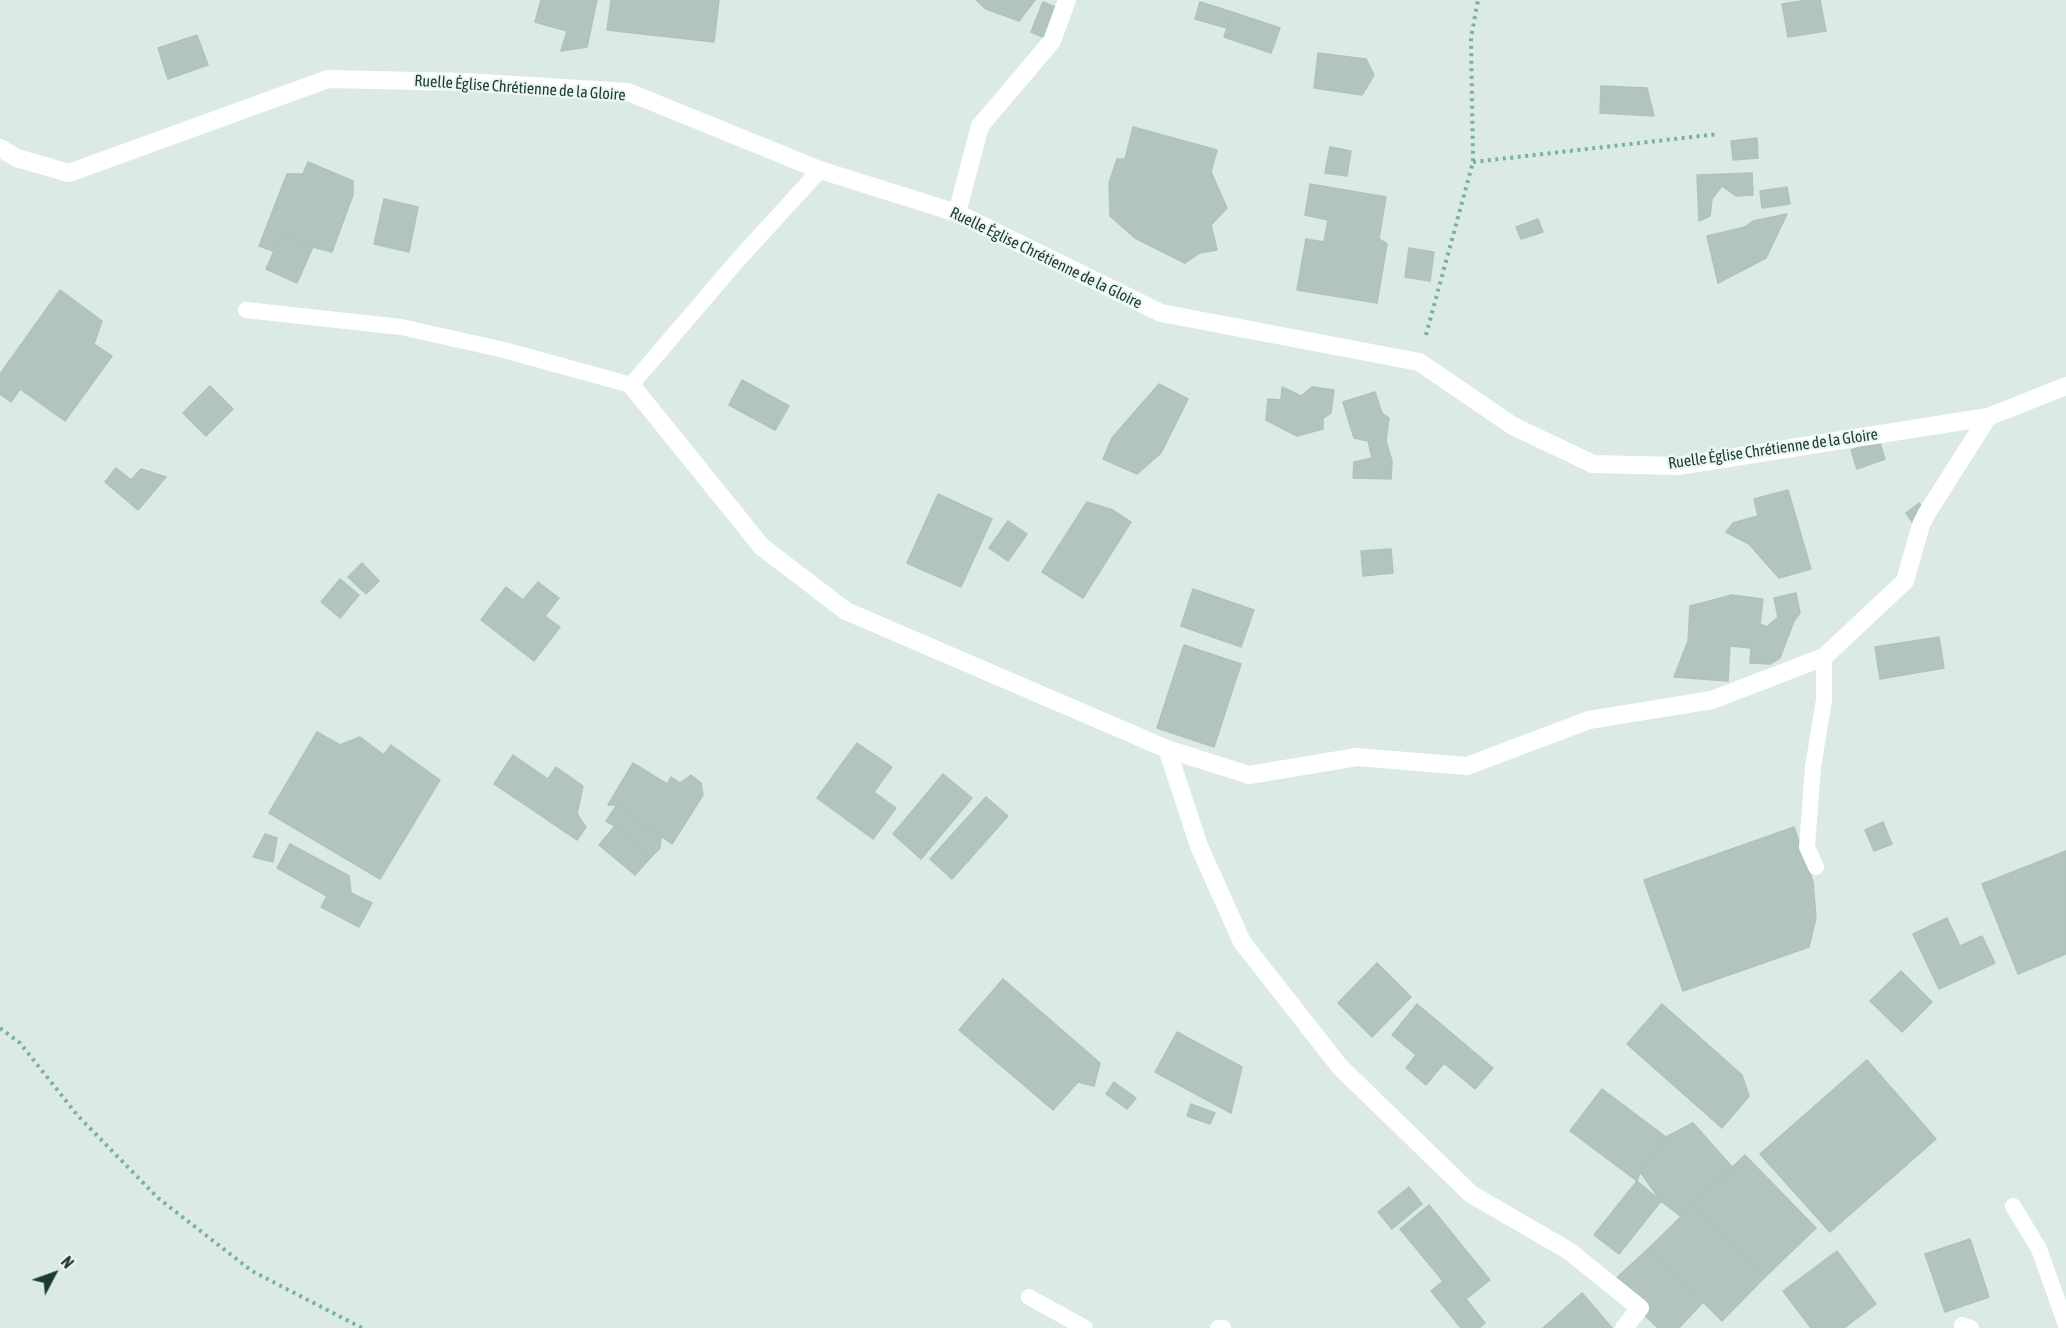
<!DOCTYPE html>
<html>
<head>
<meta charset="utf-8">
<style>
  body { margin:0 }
  #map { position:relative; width:2066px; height:1328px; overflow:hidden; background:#dceae4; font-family:"Asap Condensed",sans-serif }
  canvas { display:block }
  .north { position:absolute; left:24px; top:1244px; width:60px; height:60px; -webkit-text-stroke:4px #ecf7f1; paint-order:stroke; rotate:49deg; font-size:16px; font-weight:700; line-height:24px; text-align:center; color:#1c3b32 }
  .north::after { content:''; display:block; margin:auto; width:21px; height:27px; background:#1c3b32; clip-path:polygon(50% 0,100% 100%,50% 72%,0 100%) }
</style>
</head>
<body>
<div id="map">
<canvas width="2066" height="1328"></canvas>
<div class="north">N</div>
</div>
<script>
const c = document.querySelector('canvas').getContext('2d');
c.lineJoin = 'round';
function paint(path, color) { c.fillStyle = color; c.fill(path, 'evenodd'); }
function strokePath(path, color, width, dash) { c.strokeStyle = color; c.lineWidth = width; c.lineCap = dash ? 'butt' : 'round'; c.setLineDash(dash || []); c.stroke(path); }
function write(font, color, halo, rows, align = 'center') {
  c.font = font + ' "Asap Condensed",sans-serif'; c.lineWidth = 4.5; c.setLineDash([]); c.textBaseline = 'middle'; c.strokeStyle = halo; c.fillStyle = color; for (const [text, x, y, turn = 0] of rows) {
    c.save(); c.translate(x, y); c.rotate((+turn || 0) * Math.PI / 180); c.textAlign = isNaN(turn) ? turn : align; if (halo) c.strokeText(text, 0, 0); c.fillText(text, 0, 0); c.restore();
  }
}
const building = new Path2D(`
  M541,0H597L587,47L561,51L567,31L535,22Z
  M611,0H719L714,42L607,30Z
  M976,0H1035L1019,21L986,9Z
  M1808,0H1820L1826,31L1788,37L1782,4Z
  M1043,2L1058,8L1052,41L1031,32Z
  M1200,2L1232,12L1227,28L1195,19Z
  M1232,12L1280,28L1271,53L1224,37Z
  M197,35L208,65L168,79L158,48Z
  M1318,53L1366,59L1374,75L1362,95L1314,88Z
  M1601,86L1647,88L1654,116L1600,113Z
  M1133,127L1217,150L1211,172L1227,208L1211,225L1217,250L1200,253L1185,263L1135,238L1110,216L1109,183L1117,159H1125Z
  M1757,138L1758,158L1733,160L1731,141Z
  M1330,147L1351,151L1347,176L1325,173Z
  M308,162L353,181V195L332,252L313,247L282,233L273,251L259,246L287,174H303Z
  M1752,173L1753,195L1736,196L1722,186L1712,199L1710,216L1699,221L1697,175Z
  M1310,184L1386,197L1379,239L1387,244L1377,303L1297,290L1306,239L1324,242L1328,220L1305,215Z
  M1787,187L1790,204L1762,208L1760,191Z
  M384,199L418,207L409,252L374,244Z
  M1787,214L1766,258L1718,283L1707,236L1745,227L1753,221Z
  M1538,219L1543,232L1521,239L1516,227Z
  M282,233L313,247L297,283L266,269Z
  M1409,248L1434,252L1430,281L1405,277Z
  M60,290L102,321L94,344L112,356L65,421L20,389L11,402L0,394V374Z
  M742,380L789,406L775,430L729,405Z
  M1159,384L1188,399L1161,453L1137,474L1103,459L1112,438Z
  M210,386L233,409L206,436L183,413Z
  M1282,387L1301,396L1312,387L1334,390L1331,413L1323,418V429L1297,436L1266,420L1268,399L1281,400Z
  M1375,392L1382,413L1389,418L1386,441L1392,461L1391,479L1353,478L1354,462L1372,458L1368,441L1354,438L1343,402Z
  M1879,440L1885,459L1857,469L1851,450Z
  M116,468L131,480L141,469L166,477L138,510L105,482Z
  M1788,490L1811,569L1779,578L1749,544L1726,532L1733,523L1758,516L1754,499Z
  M938,494L992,519L961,587L907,563Z
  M1087,502L1113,510L1131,522L1083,598L1042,572Z
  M1919,503L1927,513L1913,523L1906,513Z
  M1008,521L1027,534L1008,561L989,548Z
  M1391,549L1393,573L1363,576L1361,551Z
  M362,563L379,581L366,594L348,577Z
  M340,579L359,595L340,618L321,602Z
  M538,582L559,598L545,616L560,627L534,661L481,620L506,587L523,600Z
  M1193,589L1254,610L1241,647L1181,626Z
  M1796,593L1800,613L1794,621L1780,658L1770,664L1750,663L1751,648L1730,646L1728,681L1674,677L1688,641L1690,606L1732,595L1763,599L1760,624L1767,627L1778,617L1774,598Z
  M1939,637L1944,668L1880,679L1875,647Z
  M1184,645L1241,664L1214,747L1157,728Z
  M317,732L340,745L360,737L384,755L391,745L440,780L380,879L269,813Z
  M857,743L892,767L874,792L896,808L873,839L817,798Z
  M513,755L548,779L556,767L583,786L577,814L586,827L577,840L494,784Z
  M633,763L667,784L671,777L680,783L691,775L701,783L703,795L672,844L617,805H608Z
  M943,774L972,798L921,859L893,834Z
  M986,797L1008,816L952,879L930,859Z
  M617,805L661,837L660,848L651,857L615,826L606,821Z
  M1883,822L1892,844L1874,851L1865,830Z
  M615,826L651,857L635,875L599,845Z
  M1794,827L1813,882L1816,918L1809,947L1683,991L1644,880Z
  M265,834L277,838L273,862L253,857Z
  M290,844L349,876L351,893L372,903L359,927L321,907L327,896L277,868Z
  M2066,851V954L2018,974L1982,884Z
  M1947,918L1960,946L1982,936L1995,963L1939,989L1913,934Z
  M1377,963L1411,997L1372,1037L1338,1003Z
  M1901,971L1932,1002L1902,1032L1870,1001Z
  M1003,979L1100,1063L1094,1086L1078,1082L1053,1110L959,1030Z
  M1417,1004L1493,1068L1475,1089L1444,1063L1426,1085L1406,1068L1416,1055L1392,1035Z
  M1662,1004L1742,1075L1749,1096L1722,1128L1627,1044Z
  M1177,1032L1242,1067L1231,1113L1155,1072Z
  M1867,1060L1936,1139L1830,1232L1760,1154Z
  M1114,1082L1136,1098L1127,1109L1106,1094Z
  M1602,1089L1666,1137L1640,1172L1637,1181L1570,1131Z
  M1191,1104L1215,1113L1210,1124L1187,1116Z
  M1693,1123L1733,1168L1680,1216L1661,1201L1640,1172L1666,1137Z
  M1745,1155L1816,1228L1764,1278L1693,1205Z
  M1637,1181L1661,1201L1619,1254L1594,1235Z
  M1409,1187L1422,1204L1392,1229L1378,1212Z
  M1429,1205L1490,1280L1466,1299L1485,1323L1479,1328H1461L1431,1291L1443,1281L1400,1229Z
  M1693,1205L1764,1278L1722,1321L1649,1248Z
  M1970,1239L1989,1297L1945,1312L1925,1254Z
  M1649,1248L1703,1302L1679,1328H1658L1611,1283Z
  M1837,1251L1876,1304L1844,1328H1811L1783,1291Z
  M1582,1293L1612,1328H1543Z`);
paint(building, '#b1c5bc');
strokePath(building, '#aec4bb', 1.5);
strokePath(new Path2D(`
  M1473,162L1718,134
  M1426,335L1473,162L1471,38L1478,0
  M0,1028L20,1043L78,1116L158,1198L252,1271L362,1328`), '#78b29f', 4, [3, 4.5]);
strokePath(new Path2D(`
  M246,310L401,327L504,350L631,385L737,261L820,170
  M1816,867L1807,847L1813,767L1824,700V657
  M2013,1206L2039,1249L2066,1325
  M1029,1297L1085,1328
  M1962,1325L1971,1328
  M1218,1328H1223`), '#fff', 16);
strokePath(new Path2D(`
  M0,148L17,158L69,173L328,79L466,82L628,92L820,170L957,213L1161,313L1419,362L1513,426L1593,464L1678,466L1988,417L2066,386
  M957,213L980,126L1052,41L1067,0
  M631,385L762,547L846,611L1167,749L1249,775L1357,757L1467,766L1589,720L1712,700L1824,657L1905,581L1921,525L1927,513L1988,417
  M1167,749L1199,846L1242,942L1340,1067L1471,1194L1569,1251L1640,1308L1624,1328`), '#fff', 18);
write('16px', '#1c3b32', '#ecf7f1', [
  ["Ruelle Église Chrétienne de la Gloire",520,88,4],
  ["Ruelle Église Chrétienne de la Gloire",1046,258,26],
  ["Ruelle Église Chrétienne de la Gloire",1773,449,-8]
]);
</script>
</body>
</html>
